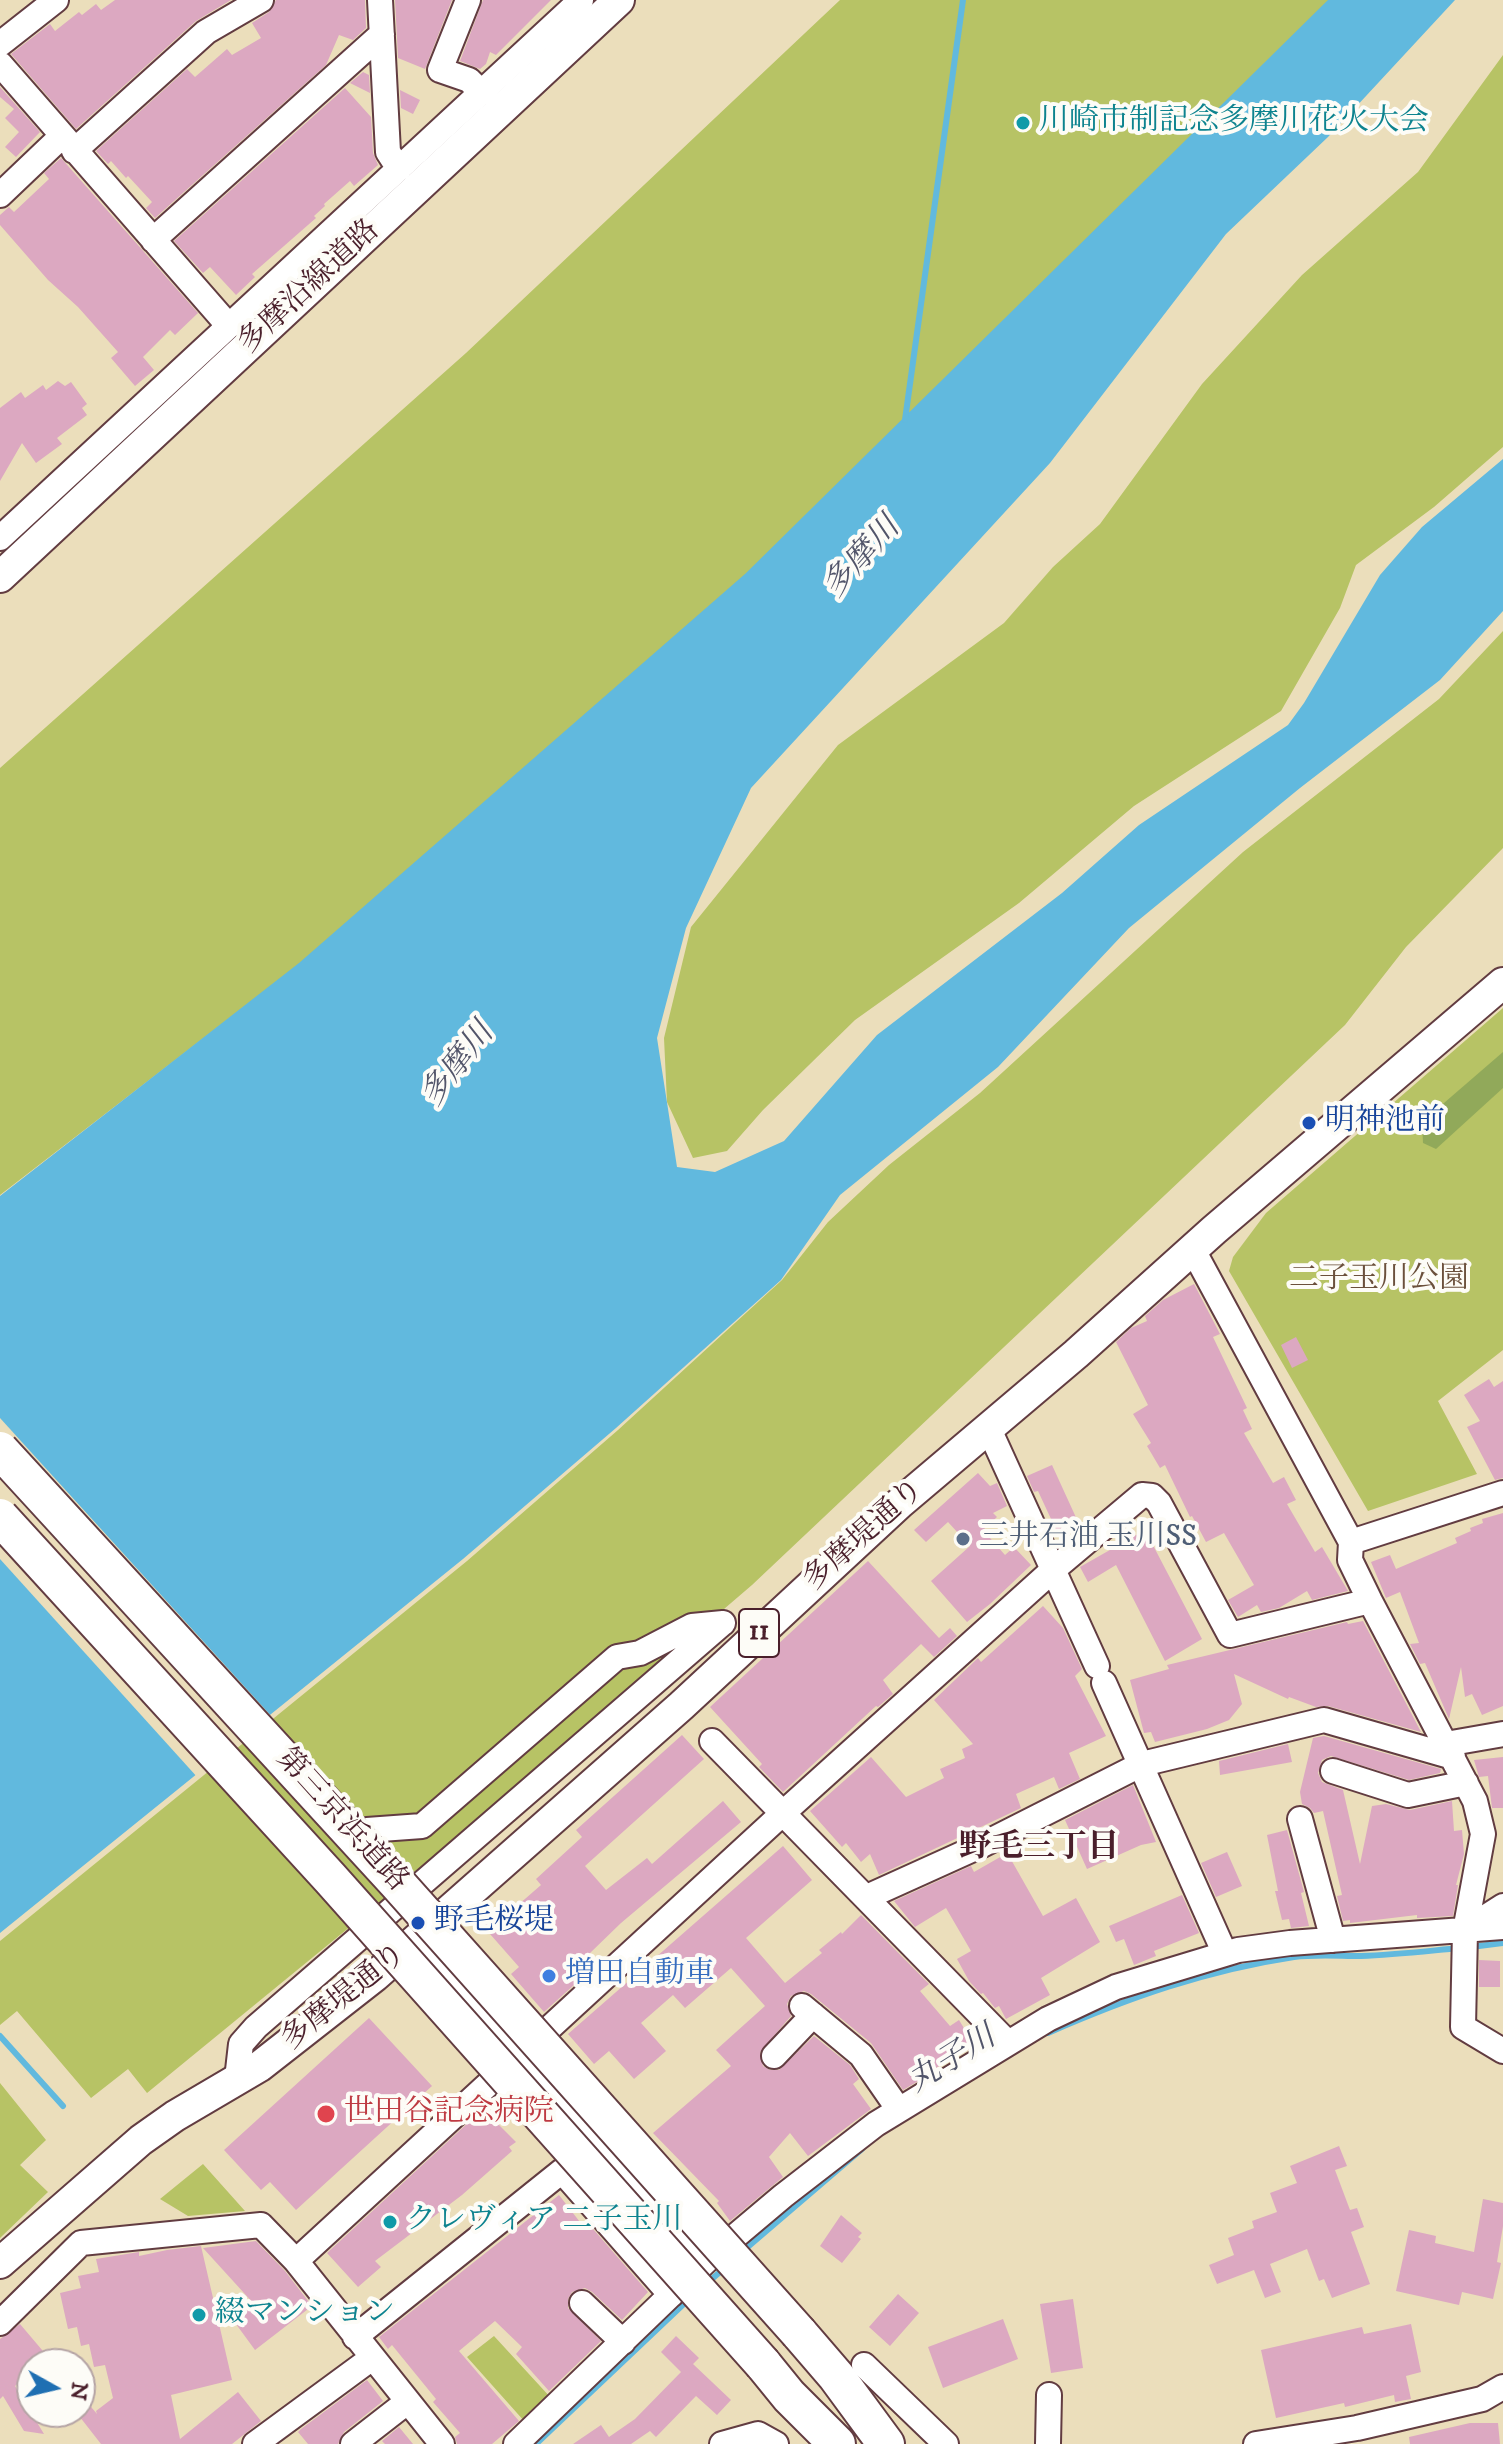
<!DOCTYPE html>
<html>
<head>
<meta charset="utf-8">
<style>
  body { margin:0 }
  #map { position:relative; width:1503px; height:2444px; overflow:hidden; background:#ebdebb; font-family:"IM FELL DW Pica",serif }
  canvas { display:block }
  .north { position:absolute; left:16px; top:2348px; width:80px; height:80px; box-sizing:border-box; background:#fdfcf7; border:2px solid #b5a4a5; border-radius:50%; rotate:98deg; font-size:22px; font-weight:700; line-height:32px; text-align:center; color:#4a1f2b }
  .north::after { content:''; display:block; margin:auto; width:28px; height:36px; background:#1f6fb2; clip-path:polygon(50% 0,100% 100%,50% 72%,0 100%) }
</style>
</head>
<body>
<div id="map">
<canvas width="1503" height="2444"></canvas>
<div class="north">N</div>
</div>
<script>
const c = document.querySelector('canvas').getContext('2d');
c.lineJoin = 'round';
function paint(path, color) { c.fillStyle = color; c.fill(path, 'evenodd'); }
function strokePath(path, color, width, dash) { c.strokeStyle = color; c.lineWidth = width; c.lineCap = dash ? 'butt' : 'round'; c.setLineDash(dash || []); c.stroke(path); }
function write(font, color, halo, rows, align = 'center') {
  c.font = font + ' "IM FELL DW Pica","Noto Serif JP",serif'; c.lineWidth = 8; c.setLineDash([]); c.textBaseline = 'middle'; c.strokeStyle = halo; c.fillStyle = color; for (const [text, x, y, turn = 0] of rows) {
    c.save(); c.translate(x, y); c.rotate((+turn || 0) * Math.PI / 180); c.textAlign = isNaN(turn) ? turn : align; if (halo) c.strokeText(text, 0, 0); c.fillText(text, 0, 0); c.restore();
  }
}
paint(new Path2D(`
  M840,0H1330L748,573L301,963L0,1195V768L466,353Z
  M1503,55V447L1434,507L1356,565L1340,608L1281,711L1134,806L1019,903L855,1020L763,1110L727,1151L693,1158L667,1102L664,1038L691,927L838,745L1004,623L1053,567L1100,524L1202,384L1302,275L1418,172Z
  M1503,631V848L1406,947L1345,1025L752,1585L423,1867L147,2093L128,2069L91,2098L17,2011L0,2025V1941L467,1561L618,1430L782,1280L828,1222L889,1165L980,1093L1243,852L1439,699Z
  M1503,1008V1350L1438,1401L1477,1474L1368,1511L1229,1271L1233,1257L1266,1213Z
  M0,2083L46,2140L20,2165L48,2192L0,2238Z
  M203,2164L245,2211L188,2216L160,2199Z
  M494,2336L551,2398L525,2422L467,2357Z`), '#b7c365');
paint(new Path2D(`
  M1503,1052V1088L1436,1149L1423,1143L1422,1122Z`), '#91a95a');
paint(new Path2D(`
  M1328,0H1455L1328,137L1226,234L1050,463L751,788L686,928L657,1038L677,1167L715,1172L784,1141L877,1035L1062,893L1139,825L1288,725L1304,703L1380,575L1422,527L1503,459V611L1440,680L1300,788L1129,928L998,1067L840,1195L781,1280L616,1428L463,1559L0,1933V1196L299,963L745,574Z`), '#61b9de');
paint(new Path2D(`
  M0,1418L273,1718L198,1778L0,1559Z`), '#ebdebb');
strokePath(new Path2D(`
  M905,420L963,0
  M1471,1947L1503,1943
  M1048,2033C1128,1998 1207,1970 1294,1957C1316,1954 1339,1956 1361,1956C1394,1955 1427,1951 1460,1948
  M0,2036L63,2106
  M743,2251L862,2149
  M707,2283L726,2267
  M536,2444L690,2298`), '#61b9de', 6);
paint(new Path2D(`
  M115,0H231L196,21L76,129L11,54L50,24L55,31L79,12L82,15L96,4L101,10Z
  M276,0H365L366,28L353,40L339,35L326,65L155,218L146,208L152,202L128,176L126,178L111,161L108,164L96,151L187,69L195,77L227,49L232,55L261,38L252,23L269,12Z
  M395,0H452L425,69L398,58Z
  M483,0H551L496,55L490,52L486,64L480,69L460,61Z
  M363,72L369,75L370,93L350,83Z
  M0,87L40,132L16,157L5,147L19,132L5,118L14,109L0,97Z
  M345,88L371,117L373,153L378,165L354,186L350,181L324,204L325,206L314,216L316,218L252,274L255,277L236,295L210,267L203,273L174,241Z
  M400,90L420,100L413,114L401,108Z
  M61,158L198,313L175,335L170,330L143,357L154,370L135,386L111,358L118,352L78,307L48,280L0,225V215L9,207L14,212L49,179L44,173Z
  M58,381L65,386L71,382L87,404L82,408L87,415L57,438L62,444L36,463L22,443L0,481V408L21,392L25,398L43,385L46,390Z
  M1194,1284L1220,1334L1213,1337L1247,1408L1243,1410L1252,1429L1244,1433L1273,1483L1284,1477L1296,1500L1287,1504L1315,1552L1322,1547L1348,1591L1312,1600L1307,1591L1279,1608L1261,1612L1257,1605L1238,1617L1228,1600L1254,1585L1224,1533L1206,1542L1192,1516L1190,1517L1165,1465L1160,1468L1147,1446L1151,1443L1133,1414L1148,1405L1116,1342L1131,1328L1147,1321L1145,1316L1163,1300Z
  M1296,1337L1308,1360L1292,1368L1281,1345Z
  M1489,1379L1494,1387L1503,1381V1478L1495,1480L1467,1427L1480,1421L1464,1395Z
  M1052,1465L1079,1524L1058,1534L1038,1491L1034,1492L1027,1476Z
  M978,1473L990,1486L997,1483L1007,1506L993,1513L997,1517L983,1530L1005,1555L1014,1547L1031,1565L990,1604L967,1622L931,1581L970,1546L948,1522L926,1542L914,1530Z
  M1503,1513V1706L1482,1715L1472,1694L1465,1697L1461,1667L1449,1719L1425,1663L1420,1664L1410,1644L1419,1643L1400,1592L1386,1598L1371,1562L1390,1555L1396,1569L1457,1543L1455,1538L1471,1531L1470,1528L1483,1523L1482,1519Z
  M1145,1530L1202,1639L1165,1661L1116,1565L1088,1582L1080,1567Z
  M868,1561L939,1638L950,1628L957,1636L934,1657L921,1644L883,1680L893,1694L878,1707L876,1706L783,1792L759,1767L762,1764L710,1707Z
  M1043,1606L1063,1628L1082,1669L1075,1676L1106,1736L1069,1753L1080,1779L1059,1789L1054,1777L1016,1794L1021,1808L879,1875L870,1854L861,1862L846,1843L842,1847L810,1811L871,1757L906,1797L944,1778L940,1769L965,1758L962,1749L973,1744L934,1700L978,1658L981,1662Z
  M1363,1621L1421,1732L1328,1706L1316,1707L1289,1697L1288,1699L1234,1674L1242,1704L1229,1720L1207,1729L1155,1742L1151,1732L1144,1733L1130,1680L1169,1669L1167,1665L1347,1622L1348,1624Z
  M682,1735L704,1759L585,1866L606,1890L647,1858L652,1864L723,1801L741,1822L621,1923L589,1954L592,1957L579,1968L585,1975L544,2012L511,1974L519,1967L483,1926L505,1906L510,1912L541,1885L536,1879L582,1837L576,1830Z
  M1324,1736L1441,1769L1440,1773L1409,1780L1331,1756L1322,1760L1318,1773L1322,1782L1343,1790L1360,1864L1372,1806L1386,1804L1410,1810L1452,1801L1454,1831L1462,1830L1464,1854L1456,1885H1458L1453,1916L1417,1918V1915L1350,1923V1920L1343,1921L1337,1896L1342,1895L1323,1811L1314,1813L1310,1808L1302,1804L1300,1792L1313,1738Z
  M1288,1744L1292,1762L1220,1775L1219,1761Z
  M1503,1757V1808H1492L1488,1776L1479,1777L1474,1760Z
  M1133,1785L1156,1842L1141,1845L1087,1869L1065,1820Z
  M1287,1830L1304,1892L1301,1893L1309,1926L1291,1928L1289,1919L1282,1920L1275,1891H1278L1267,1835Z
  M783,1846L812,1880L746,1938L785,1983L822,1953L819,1950L841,1932L842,1934L861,1915L929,1984L920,1991L950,2026L959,2020L975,2046L918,2078L920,2080L903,2090L871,2043L811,1994L804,1991L791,1996L787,2004L791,2016L760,2052L763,2066L770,2070H779L814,2036L850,2065L859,2079L853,2084L871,2109L808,2156L790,2133L769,2157L783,2177L730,2221L717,2203L719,2201L653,2133L731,2066L716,2050L765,2006L731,1968L685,2008L673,1995L641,2023L666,2051L634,2079L609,2051L594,2064L568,2034Z
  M1227,1852L1242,1886L1216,1897L1201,1863Z
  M1002,1856H1009L1043,1916L1076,1898L1100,1942L1041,1978L1050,1995L1006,2019L999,2006L995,2008L983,1993L981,1994L969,1981L957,1959L971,1951L946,1908L915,1927L894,1901L971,1866L974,1872Z
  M1182,1895L1199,1933L1154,1951L1156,1956L1134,1965L1124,1939L1116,1942L1109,1926Z
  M1479,1960L1500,1961V1987H1479Z
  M369,2018L432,2086L296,2210L270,2182L261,2190L224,2150Z
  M483,2109L516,2142L509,2147L512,2151L462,2195L375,2261L381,2267L358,2287L327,2253Z
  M1339,2146L1347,2166L1335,2170L1350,2210L1357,2208L1364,2227L1351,2232L1370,2284L1332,2298L1324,2279L1319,2281L1307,2249L1270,2264L1281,2292L1265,2298L1254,2270L1217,2284L1209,2265L1234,2255L1228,2238L1254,2228L1252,2221L1277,2212L1270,2193L1297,2183L1290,2166Z
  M559,2195L583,2226L587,2222L648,2292L622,2320L592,2292L585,2288L572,2292L568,2299V2308L601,2341L549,2391L516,2354L522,2347L495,2321L459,2351L519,2421L492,2444H457L455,2437L460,2433L433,2402L436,2399L392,2345L388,2349L379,2337Z
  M1483,2199L1503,2203V2226L1497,2262L1501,2263L1493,2299L1462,2292L1459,2305L1396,2291L1409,2230L1436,2236L1435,2243L1474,2252Z
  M841,2215L862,2233L858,2237L861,2239L842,2263L820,2246Z
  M256,2241L285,2271L312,2306L255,2350L233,2320L254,2304L203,2248Z
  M201,2246L232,2380L171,2395L180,2439L238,2392L261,2421L232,2444H101L76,2412H80L81,2395L97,2414L96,2411L113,2398L105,2365L94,2367L89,2344L81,2346L77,2327L68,2329L60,2293L81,2288L78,2276L99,2272L96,2259L139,2252V2256L167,2250Z
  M898,2294L919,2313L890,2346L869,2327Z
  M1073,2299L1083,2368L1051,2373L1040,2304Z
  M1003,2319L1018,2359L943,2388L928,2347Z
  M20,2324L48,2357L40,2364H32V2371L15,2386L44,2434L24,2431L3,2396L0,2399V2339Z
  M1411,2324L1421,2372L1406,2376L1411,2399L1395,2402L1394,2395L1345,2407L1344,2403L1276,2418L1261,2350L1362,2327L1364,2334Z
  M676,2336L699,2358L693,2364L731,2400L717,2415L696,2396L656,2437L650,2431L631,2444H573L601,2425L609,2437L635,2419L681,2372L661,2352Z
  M367,2380L383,2401L344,2432L338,2444H308L298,2432L301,2429Z
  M1470,2423H1498L1500,2444H1410L1409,2437Z
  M399,2427L413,2444H385L382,2441Z`), '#dca8c1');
const minor = new Path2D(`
  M380,0L388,152L399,169
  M468,0L440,70L469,80L482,93
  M0,44L56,0
  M0,64L228,325
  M74,151L206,32L261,0
  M0,195L62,136
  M153,240L382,34
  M0,538L581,0
  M1193,1250L1351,1542L1350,1560L1370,1601L1475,1801L1483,1834L1465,1931L1463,2027L1503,2051
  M988,1427L1097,1666
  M1351,1542L1503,1493
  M1104,1683L1225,1954
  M712,1741L1008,2043
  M1446,1744L1503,1734
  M1333,1771L1408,1795L1466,1783
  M1300,1819L1333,1940
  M367,1830L422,1826L617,1657L640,1653L692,1626L723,1623
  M867,1897L982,1845L1142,1764L1324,1720L1453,1757
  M1470,1927L1503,1906
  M432,1954L707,2260
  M802,2006L861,2055L899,2110
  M774,2056L813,2015
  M237,2079L241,2044L256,2027L723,1623
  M296,2261L782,1814L1054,1569L1142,1495L1152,1496L1159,1503L1230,1635L1370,1601
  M582,2303L623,2342
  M0,2323L81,2243L261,2225L296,2261L442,2444
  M355,2337L562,2171L671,2295
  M864,2365L946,2444
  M255,2444L372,2358
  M353,2444L407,2402
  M516,2444L707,2260L783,2196L876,2124L1048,2019L1116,1987L1238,1950L1290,1943L1503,1927
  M722,2444L758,2434L776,2444
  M1048,2444L1049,2395
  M1256,2444L1357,2428L1482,2399L1503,2387`);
const major = new Path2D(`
  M0,577L619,0
  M0,2263L141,2140L175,2116L260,2066L375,1976L681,1706L900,1503L1076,1354L1214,1230L1503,983`);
const highway = new Path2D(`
  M799,2333L836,2376L886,2444
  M763,2364L789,2396L837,2444`);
strokePath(minor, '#623c41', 28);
strokePath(major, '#623c41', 34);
strokePath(highway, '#623c41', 40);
strokePath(minor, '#fff', 24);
strokePath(major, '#fff', 30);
strokePath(highway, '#fff', 36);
const highwayBridge = new Path2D(`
  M0,1450L397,1883L799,2333
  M0,1517L330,1878L763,2364`);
strokePath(highwayBridge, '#623c41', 40, []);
strokePath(highwayBridge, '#fff', 36);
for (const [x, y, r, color] of [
  [1023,123,8,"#0f9aa8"],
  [1309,1123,8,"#1a4fb4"],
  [963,1539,8,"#5c6f8a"],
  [418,1923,8,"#1a4fb4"],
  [549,1976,8,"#3f7fe0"],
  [326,2114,10,"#e0444e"],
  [390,2222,8,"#0f9aa8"],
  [199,2315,8,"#0f9aa8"]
]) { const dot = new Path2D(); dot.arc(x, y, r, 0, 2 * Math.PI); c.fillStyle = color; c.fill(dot); strokePath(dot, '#fdfcf7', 3); }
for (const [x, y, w] of [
  [759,1633,40]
]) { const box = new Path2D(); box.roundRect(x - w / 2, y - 24, w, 48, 6); c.fillStyle = '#fdfcf7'; c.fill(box); strokePath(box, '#4a1f2b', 2); }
write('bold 28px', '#4a1f2b', null, [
  ["11",759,1633]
]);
write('30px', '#0d838f', '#fdfcf7', [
  ["川崎市制記念多摩川花火大会",1039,123],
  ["クレヴィア 二子玉川",406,2222],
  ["綴マンション",215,2315]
], 'left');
write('30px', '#4a1f2b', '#fdfcf7', [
  ["多摩沿線道路",310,288,-43],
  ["多摩堤通り",865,1536,-42],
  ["第三京浜道路",341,1821,48],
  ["多摩堤通り",345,1998,-39]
]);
write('30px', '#164399', '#fdfcf7', [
  ["明神池前",1325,1123],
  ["野毛桜堤",434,1923]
], 'left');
write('30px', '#6b503c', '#fdfcf7', [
  ["二子玉川公園",1379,1281]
]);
write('30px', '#4e5e75', '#fdfcf7', [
  ["三井石油 玉川SS",979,1539]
], 'left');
write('30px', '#366cbe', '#fdfcf7', [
  ["増田自動車",565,1976]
], 'left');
write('30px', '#be3a42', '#fdfcf7', [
  ["世田谷記念病院",344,2114]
], 'left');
write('italic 32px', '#52556a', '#fdfcf7', [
  ["多摩川",863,559,-48],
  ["多摩川",459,1066,-52],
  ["丸子川",953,2061,-32]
]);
write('bold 32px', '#4a1f2b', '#fdfcf7', [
  ["野毛三丁目",1039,1849]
]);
</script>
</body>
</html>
